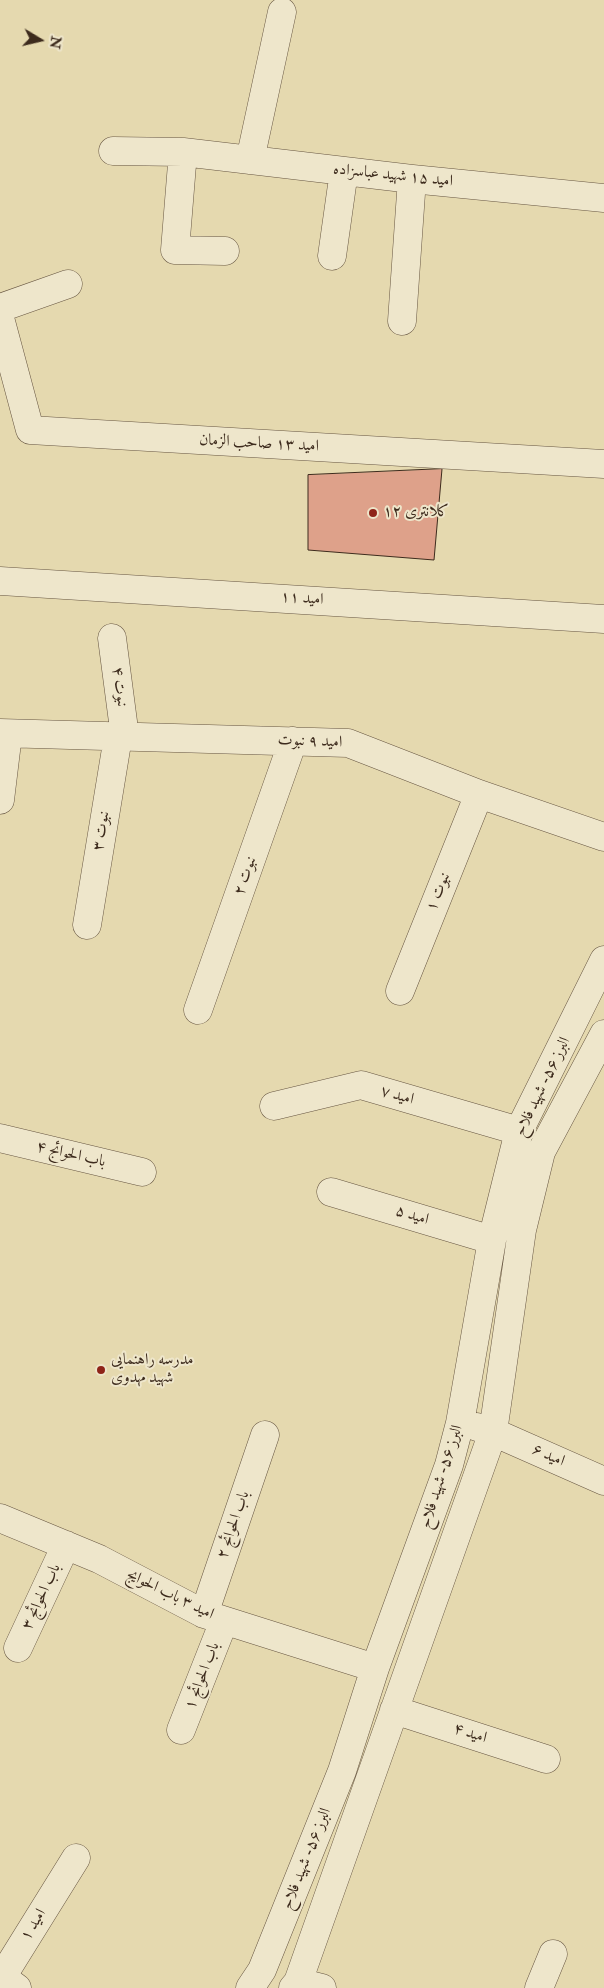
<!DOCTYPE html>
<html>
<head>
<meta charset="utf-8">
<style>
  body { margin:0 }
  #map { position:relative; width:604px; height:1988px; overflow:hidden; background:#e5d9af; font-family:"IM FELL Double Pica",serif }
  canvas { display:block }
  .north { position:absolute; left:15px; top:15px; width:50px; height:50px; -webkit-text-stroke:4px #eee6cb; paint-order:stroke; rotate:99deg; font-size:14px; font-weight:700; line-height:20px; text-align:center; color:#3d2b1d }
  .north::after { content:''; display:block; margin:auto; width:18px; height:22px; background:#3d2b1d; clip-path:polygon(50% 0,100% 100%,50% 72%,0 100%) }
</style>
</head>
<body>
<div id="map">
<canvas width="604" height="1988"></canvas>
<div class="north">N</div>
</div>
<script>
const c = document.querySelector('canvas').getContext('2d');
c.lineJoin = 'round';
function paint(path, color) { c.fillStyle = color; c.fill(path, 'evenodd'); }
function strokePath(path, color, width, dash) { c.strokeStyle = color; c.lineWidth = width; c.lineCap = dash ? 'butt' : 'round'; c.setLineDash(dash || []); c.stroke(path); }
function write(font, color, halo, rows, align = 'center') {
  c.font = font + ' "IM FELL Double Pica",Amiri,serif'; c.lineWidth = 4; c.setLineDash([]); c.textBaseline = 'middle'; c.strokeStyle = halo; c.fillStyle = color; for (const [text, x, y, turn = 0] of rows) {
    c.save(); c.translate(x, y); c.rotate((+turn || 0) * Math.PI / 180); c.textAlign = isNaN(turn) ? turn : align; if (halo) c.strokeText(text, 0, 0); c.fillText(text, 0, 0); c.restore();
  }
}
const building = new Path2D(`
  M442,469L434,560L308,550V475Z`);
paint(building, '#dea18a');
strokePath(building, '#3d2b1d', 1);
const minor = new Path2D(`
  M113,151L183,152L412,179L604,198
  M183,152L175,250L225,251
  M250,160L282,12
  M332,256L344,171
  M0,308L68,284
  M0,318L30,430L604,464
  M402,321L412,179
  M0,581L604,619
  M112,638L125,737
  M0,733L348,743L479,794L604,837
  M0,800L8,734
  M87,925L118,737
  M400,991L479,794
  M198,1010L293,741
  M274,1106L361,1085L519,1131
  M0,1138L142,1172
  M331,1192L492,1240
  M477,1427L493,1432L604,1481
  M0,1518L99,1559L204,1614L375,1668
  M204,1614L265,1435
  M18,1648L66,1545
  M394,1710L546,1759
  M181,1730L224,1621
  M298,1982L322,1988
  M17,1988L2,1977L76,1858
  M250,1988L262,1970L342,1771L375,1668L449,1465L460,1423L492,1240L519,1131L604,960
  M293,1988L298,1982L493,1432L522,1230L541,1152L604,1034
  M539,1988L553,1954`);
strokePath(minor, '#675642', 29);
strokePath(minor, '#eee6cb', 28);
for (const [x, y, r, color] of [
  [373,513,5,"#8f2418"],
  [101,1370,5,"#8f2418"]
]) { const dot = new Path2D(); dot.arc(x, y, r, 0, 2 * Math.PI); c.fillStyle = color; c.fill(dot); strokePath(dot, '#eee6cb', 2); }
write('16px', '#3d2b1d', '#eee6cb', [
  ["امید ۱۵ شهید عباسزاده",393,176,6],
  ["امید ۱۳ صاحب الزمان",259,444,3],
  ["امید ۱۱",302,599,4],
  ["نبوت ۴",119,687,82],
  ["امید ۹ نبوت",310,742,2],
  ["نبوت ۳",102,831,-81],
  ["نبوت ۲",246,876,-71],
  ["نبوت ۱",439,892,-68],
  ["البرز ۵۶- شهید فلاح",543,1087,-64],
  ["امید ۷",397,1096,16],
  ["باب الحوائج ۴",71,1155,13],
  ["امید ۵",412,1216,17],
  ["امید ۶",548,1456,24],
  ["البرز ۵۶- شهید فلاح",442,1477,-72],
  ["باب الحوائج ۲",234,1525,-71],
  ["امید ۳ باب الحوایج",170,1595,26],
  ["باب الحوائج ۳",42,1597,-65],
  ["باب الحوائج ۱",203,1676,-69],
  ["امید ۴",470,1734,18],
  ["البرز ۵۶- شهید فلاح",307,1859,-68],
  ["امید ۱",34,1925,-58]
]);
write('16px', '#3d2b1d', '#eee6cb', [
  ["کلانتری ۱۲",383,513],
  ["مدرسه راهنمایی",111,1361],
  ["شهید مهدوی",111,1379]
], 'left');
</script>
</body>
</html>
